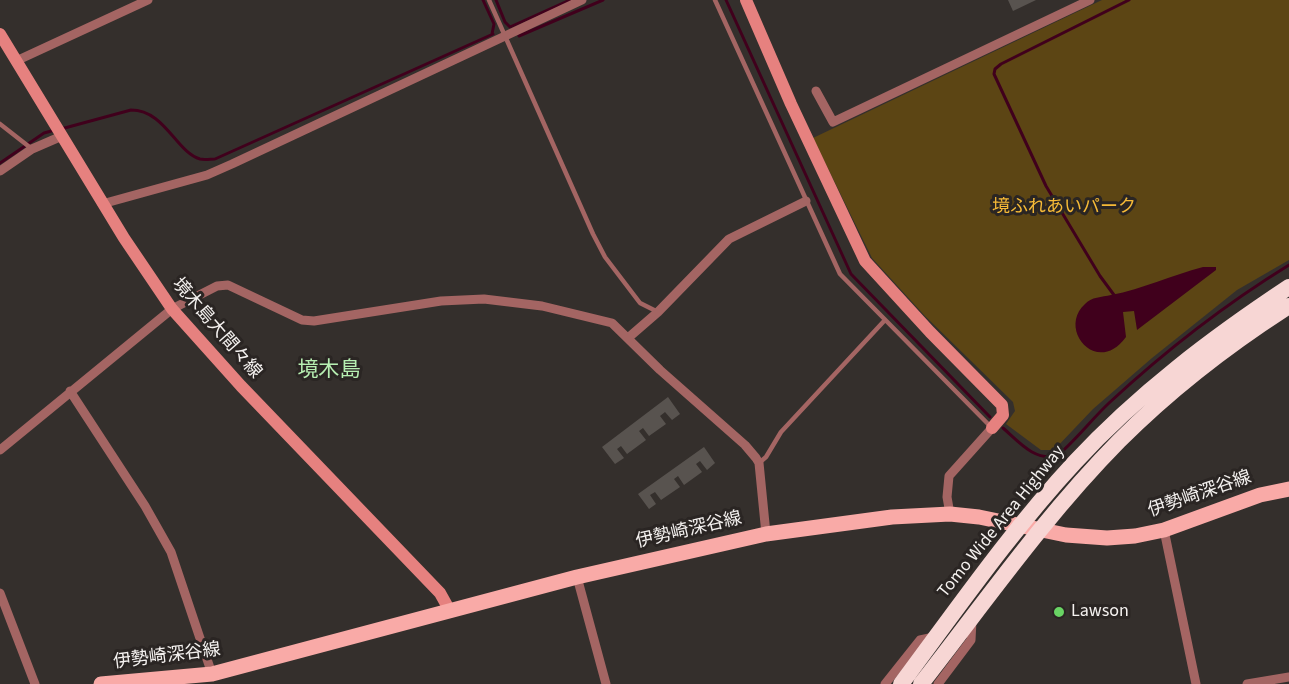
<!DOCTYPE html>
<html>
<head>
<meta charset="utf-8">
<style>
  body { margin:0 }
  canvas { display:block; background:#342f2c }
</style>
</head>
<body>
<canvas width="1289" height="684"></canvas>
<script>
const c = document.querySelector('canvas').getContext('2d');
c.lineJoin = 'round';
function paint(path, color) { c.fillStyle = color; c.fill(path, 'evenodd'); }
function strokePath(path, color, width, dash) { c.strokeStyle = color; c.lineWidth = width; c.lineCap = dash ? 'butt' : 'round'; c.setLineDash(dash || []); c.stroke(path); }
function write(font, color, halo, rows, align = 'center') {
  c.font = font + ' "Source Sans 3","Noto Sans JP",sans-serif'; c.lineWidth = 6; c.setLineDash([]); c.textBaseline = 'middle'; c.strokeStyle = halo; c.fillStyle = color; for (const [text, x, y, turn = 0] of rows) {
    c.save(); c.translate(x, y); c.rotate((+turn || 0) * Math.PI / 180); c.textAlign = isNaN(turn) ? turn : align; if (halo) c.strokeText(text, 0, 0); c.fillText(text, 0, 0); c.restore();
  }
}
paint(new Path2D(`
  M1102,0H1289V260L1237,290L1152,358L1093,409L1054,450H1041L1006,424L1015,411L1013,402L925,316L872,258L813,138Z`), '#5c4514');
paint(new Path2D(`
  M1203,267H1216V270L1137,330L1134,311L1123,312L1126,337C1097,377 1057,329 1085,304C1091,297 1102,297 1111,295C1143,289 1172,275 1203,267Z`), '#40001c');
strokePath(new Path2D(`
  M483,0L494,24L492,34
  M496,0L505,22L510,27L570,0
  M726,0L851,274L990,417
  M519,36L603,0
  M61,129L131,110C165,110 176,152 200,159C204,160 211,159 215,159L493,34
  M0,163L44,133L55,130
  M1114,295L1100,276L1046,186L994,74L995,69L1001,64L1129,0
  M1003,428C1019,442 1034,461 1057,456C1076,440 1091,420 1109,403C1165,351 1224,305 1289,265`), '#40001c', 3);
paint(new Path2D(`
  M1008,0H1036L1013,11Z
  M668,397L680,414L672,420L665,412L660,416L666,424L649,436L643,428L639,431L646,440L627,454L621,446L617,449L624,458L615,464L602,447Z
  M704,447L715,463L707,470L700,461L696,464L702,472L684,485L678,476L674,479L680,487L661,500L655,492L650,495L656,504L649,509L638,494Z`), '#58534f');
strokePath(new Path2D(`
  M489,0L593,234L605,257L640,303L658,312
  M715,0L840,274L991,427
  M0,124L32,149
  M759,463L766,457L781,432L885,320`), '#a46563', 4.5);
strokePath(new Path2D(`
  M16,61L148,0
  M816,91L833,122L1090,0
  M0,171L32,149L62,136
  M102,204L207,175L232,164L582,0
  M628,338L658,312L729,239L806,201
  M70,391L145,506L171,552L212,674
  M0,450L172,309L217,286L228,285L302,320L314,321L441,301L484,299L542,306L612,323L660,370L745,445L756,458L759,463L766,534
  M950,514L947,497L949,476L992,428
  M1164,530L1196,684
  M577,577L606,684
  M0,593L35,684
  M885,684L920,640L934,637
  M938,684L971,640L972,620
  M1247,684L1289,677`), '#a46563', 9);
strokePath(new Path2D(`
  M746,0L791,104L865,261L930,332L1002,405L1003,415L992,428
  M0,34L124,238L172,309L241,386L440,593L450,611`), '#e6817f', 12);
strokePath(new Path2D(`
  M101,684L212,674L577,577L766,534L892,517L950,514L979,517L1066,535L1107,538L1135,536L1164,530L1260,495L1289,489`), '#f9aaa7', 15);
strokePath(new Path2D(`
  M901,684C957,609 1011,531 1075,462C1138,394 1212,338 1289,287
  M921,684C985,602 1045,516 1119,441C1170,390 1228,345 1289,306`), '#f7d6d4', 16);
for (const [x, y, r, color] of [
  [1059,612,6,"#69d464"]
]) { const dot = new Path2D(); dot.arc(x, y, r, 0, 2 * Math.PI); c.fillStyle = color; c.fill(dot); strokePath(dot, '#2a2523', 2); }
write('18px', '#f6ba37', '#2a2523', [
  ["境ふれあいパーク",1064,208]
]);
write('18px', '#f4f1ef', '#2a2523', [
  ["境木島大間々線",216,329,49],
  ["伊勢崎深谷線",1200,495,-19],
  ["Tomo Wide Area Highway",1002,522,-51],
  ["伊勢崎深谷線",689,531,-13],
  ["伊勢崎深谷線",167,657,-7]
]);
write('18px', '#f4f1ef', '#2a2523', [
  ["Lawson",1071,612]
], 'left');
write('21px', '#b7efb2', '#2a2523', [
  ["境木島",329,371]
]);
</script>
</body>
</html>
